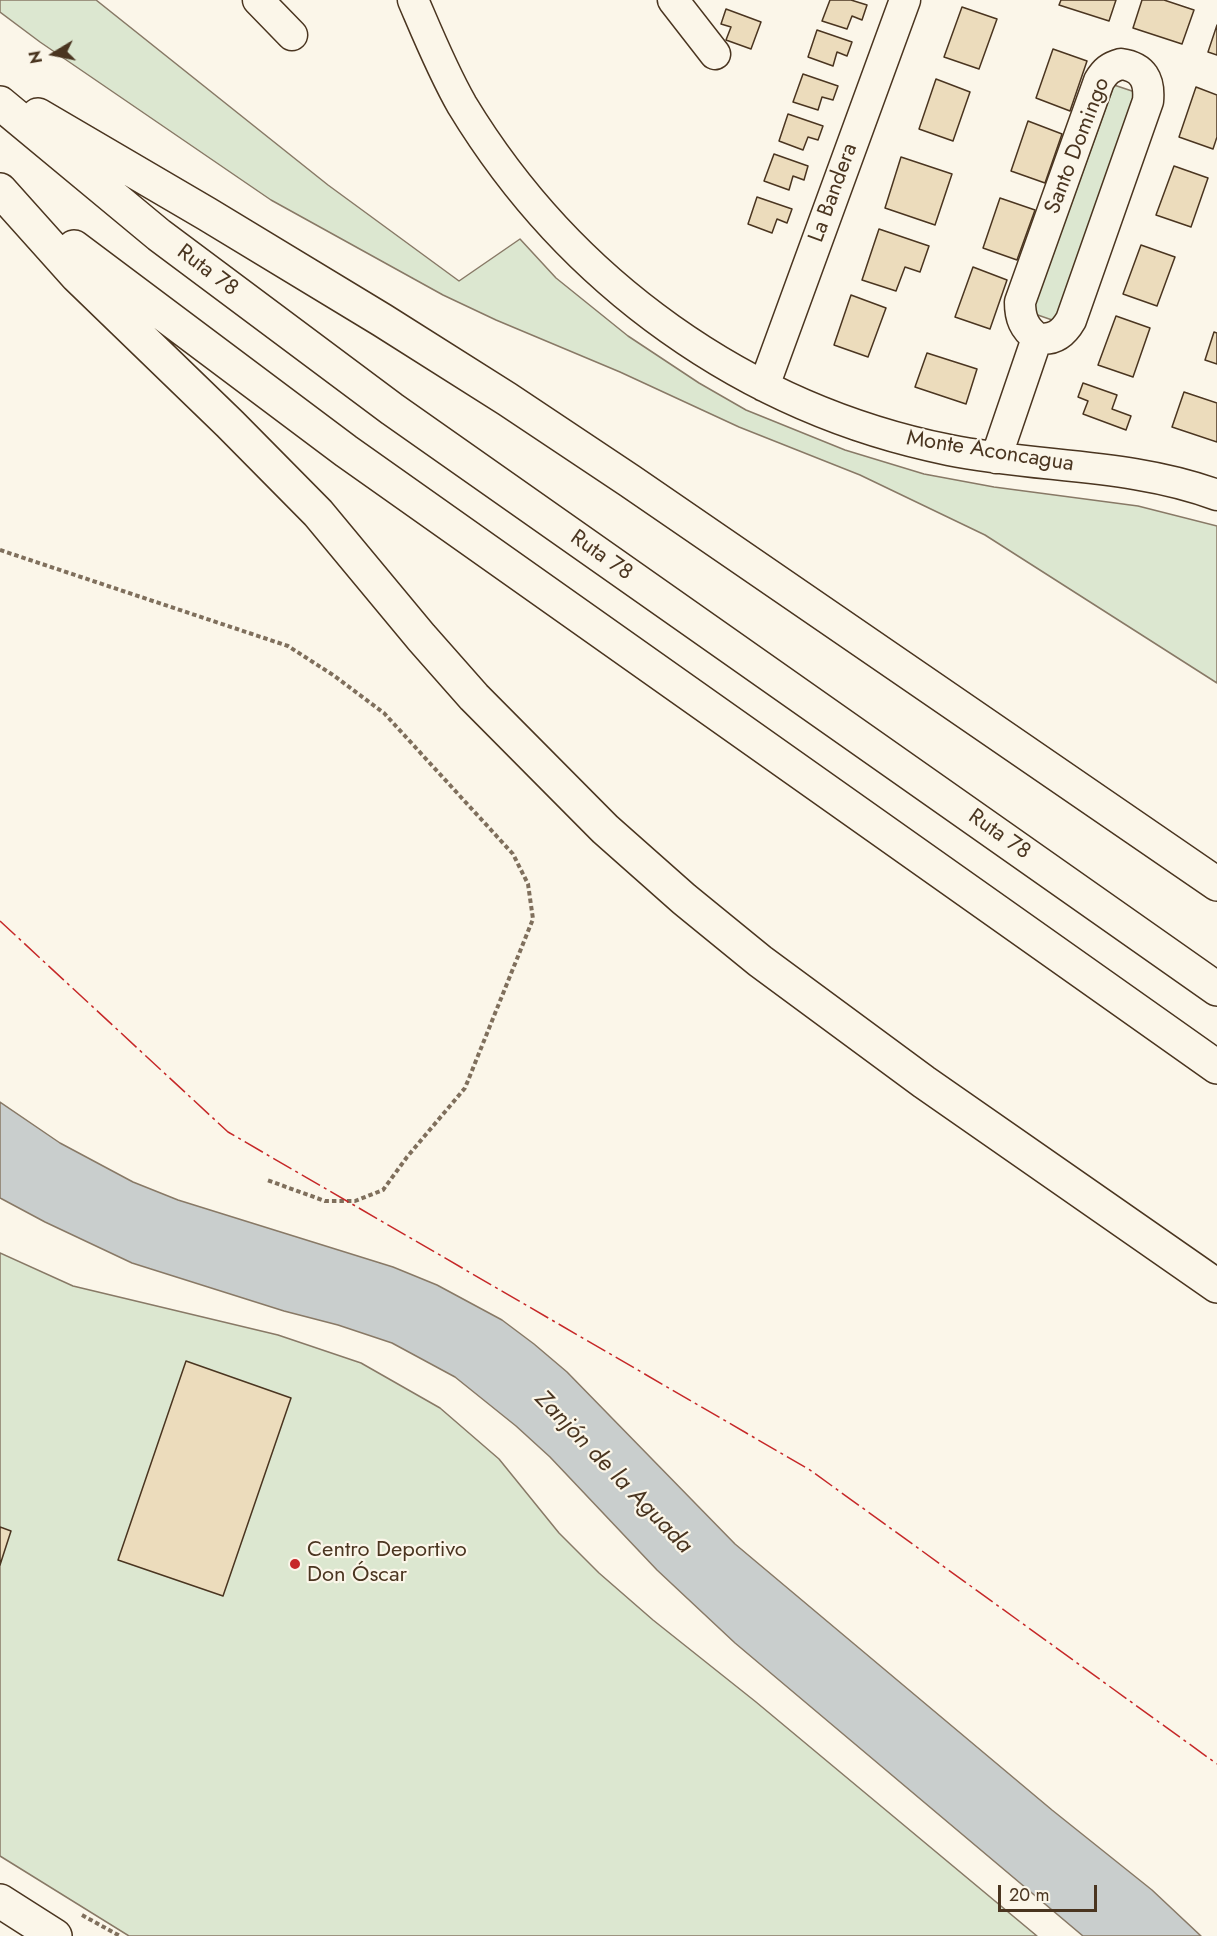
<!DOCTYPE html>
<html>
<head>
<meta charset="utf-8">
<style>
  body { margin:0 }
  #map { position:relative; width:1217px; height:1936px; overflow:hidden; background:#fbf6e9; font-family:Jost,sans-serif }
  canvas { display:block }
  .north { position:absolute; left:24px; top:24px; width:60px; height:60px; -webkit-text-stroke:4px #fbf6e9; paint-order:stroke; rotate:260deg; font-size:16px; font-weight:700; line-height:24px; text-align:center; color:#4a3520 }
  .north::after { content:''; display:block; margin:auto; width:21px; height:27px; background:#4a3520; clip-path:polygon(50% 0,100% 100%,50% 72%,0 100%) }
  .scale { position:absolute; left:998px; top:1885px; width:99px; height:27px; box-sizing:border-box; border:3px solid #4a3520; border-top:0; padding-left:8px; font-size:18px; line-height:21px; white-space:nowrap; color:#4a3520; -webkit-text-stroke:4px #fbf6e9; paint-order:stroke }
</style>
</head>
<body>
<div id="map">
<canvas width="1217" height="1936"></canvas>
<div class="north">N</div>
<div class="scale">20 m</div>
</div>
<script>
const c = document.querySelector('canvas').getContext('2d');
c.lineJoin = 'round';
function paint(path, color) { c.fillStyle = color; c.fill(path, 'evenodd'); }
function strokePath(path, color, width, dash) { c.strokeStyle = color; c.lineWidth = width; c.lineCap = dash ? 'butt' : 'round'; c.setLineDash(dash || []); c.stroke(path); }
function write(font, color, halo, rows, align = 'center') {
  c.font = font + ' Jost,sans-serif'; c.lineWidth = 4.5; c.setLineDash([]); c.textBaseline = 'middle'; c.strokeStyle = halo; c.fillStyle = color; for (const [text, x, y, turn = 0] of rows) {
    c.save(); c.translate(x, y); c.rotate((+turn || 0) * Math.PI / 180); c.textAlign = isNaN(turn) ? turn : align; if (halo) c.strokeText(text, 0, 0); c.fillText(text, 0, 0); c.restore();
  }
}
const green = new Path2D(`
  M0,0H96L328,185L459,281L520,239L556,278L628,336L699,383L746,410L845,450L924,474L994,487L1138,506L1217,526V683L985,535L860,475L739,427L620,372L496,320L443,295L271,200L40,42L0,12Z
  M1114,85L1138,93L1055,321L1032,313Z
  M0,1253L73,1286L278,1335L361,1363L440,1408L499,1459L559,1533L599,1573L653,1620L756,1702L1037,1936H129L0,1856Z`);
paint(green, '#dce7d0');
strokePath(green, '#887966', 1.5);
const water = new Path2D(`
  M0,1102L60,1143L133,1182L178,1200L393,1267L437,1285L502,1320L534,1344L567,1372L735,1544L1052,1810L1152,1890L1201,1936H1083L735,1643L657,1570L550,1457L516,1426L455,1377L392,1343L338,1325L284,1311L132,1263L45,1222L2,1199L0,1198Z`);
paint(water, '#c9cecd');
strokePath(water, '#887966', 1.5);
const building = new Path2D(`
  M830,0H851L867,5L862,20L852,16L847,29L822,21Z
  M1061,0H1116L1109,21L1059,5Z
  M1142,0H1164L1194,10L1182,44L1133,28Z
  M962,7L997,19L979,69L944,57Z
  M726,9L761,22L751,49L726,40L731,27L721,24Z
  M1217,25V55L1208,52Z
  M817,30L852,42L847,56L837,52L833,66L808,57Z
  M1053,49L1087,61L1070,111L1036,98Z
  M803,74L838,86L833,100L822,97L818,110L793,102Z
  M936,79L970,92L953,141L919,129Z
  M1196,87L1217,95V137L1213,149L1179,137Z
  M788,114L823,126L818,140L808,137L803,150L779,141Z
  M1028,121L1062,134L1045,183L1011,171Z
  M774,154L808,166L804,180L793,176L789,190L764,181Z
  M901,157L952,174L935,225L885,208Z
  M1174,166L1208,178L1191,227L1156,215Z
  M757,197L792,209L787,223L777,219L772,233L748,224Z
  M1000,198L1035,210L1017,260L983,248Z
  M879,229L929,246L920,272L905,267L896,291L862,280Z
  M1141,245L1175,257L1157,306L1123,294Z
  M973,267L1007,280L990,329L955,317Z
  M851,295L886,308L868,357L834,345Z
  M1116,316L1150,328L1133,377L1098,365Z
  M1214,332L1217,333V364L1205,360Z
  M927,353L977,369L966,404L915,387Z
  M1083,383L1117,395L1112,409L1131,416L1126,430L1083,414L1088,401L1078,397Z
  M1184,392L1217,403V442L1172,427Z
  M186,1361L291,1398L223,1596L118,1560Z
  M0,1527L11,1531L0,1565Z`);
paint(building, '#ecdcbc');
strokePath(building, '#4a3520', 1.5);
const minor = new Path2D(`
  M258,0L292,35
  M413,0C428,35 443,72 462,105C570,283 746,409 949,450C1038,468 1131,463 1217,495
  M673,0L715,54
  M1121,64C1143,67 1150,80 1148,101L1071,320C1063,334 1053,341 1037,338C1024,328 1020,318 1020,302L1099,81C1105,71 1110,67 1121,64Z
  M764,386L905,0
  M996,458L1037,338`);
const primary = new Path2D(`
  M0,1901L55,1936`);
const motorway = new Path2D(`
  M0,103L159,235L392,409L1217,989
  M38,115L207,214L382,320L507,399L630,481L1217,884
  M0,190L77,276L230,424L318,513L421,637L474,697L605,829L684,899L760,961L924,1082L1217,1286
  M74,247L346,451L1217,1067`);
strokePath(minor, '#4a3520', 33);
strokePath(primary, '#4a3520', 36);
strokePath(motorway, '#4a3520', 36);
strokePath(new Path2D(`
  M0,550L288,646L333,675L384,713L513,854L528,884L533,919L465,1088L407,1157L383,1190L355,1201H325L267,1180
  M82,1915L120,1936`), '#7f6f5c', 4, [4.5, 3]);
strokePath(minor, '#fbf6e9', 30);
strokePath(primary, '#fbf6e9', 33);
strokePath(motorway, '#fbf6e9', 33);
strokePath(new Path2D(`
  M0,921L228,1132L810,1470L1217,1764`), '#c62828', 1.5, [21, 4.5, 3, 4.5]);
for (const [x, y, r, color] of [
  [295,1564,6,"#c62828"]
]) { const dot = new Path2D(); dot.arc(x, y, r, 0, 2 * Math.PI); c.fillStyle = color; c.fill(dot); strokePath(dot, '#fbf6e9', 2); }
write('22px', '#4a3520', '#fbf6e9', [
  ["Santo Domingo",1078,146,-69],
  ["La Bandera",834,193,-70],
  ["Ruta 78",207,271,37],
  ["Monte Aconcagua",990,452,9],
  ["Ruta 78",601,556,35],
  ["Ruta 78",999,835,35]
]);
write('22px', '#4a3520', '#fbf6e9', [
  ["Centro Deportivo",307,1551],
  ["Don Óscar",307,1576]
], 'left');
write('italic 24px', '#4a3520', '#fbf6e9', [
  ["Zanjón de la Aguada",613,1473,46]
]);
</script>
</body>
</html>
